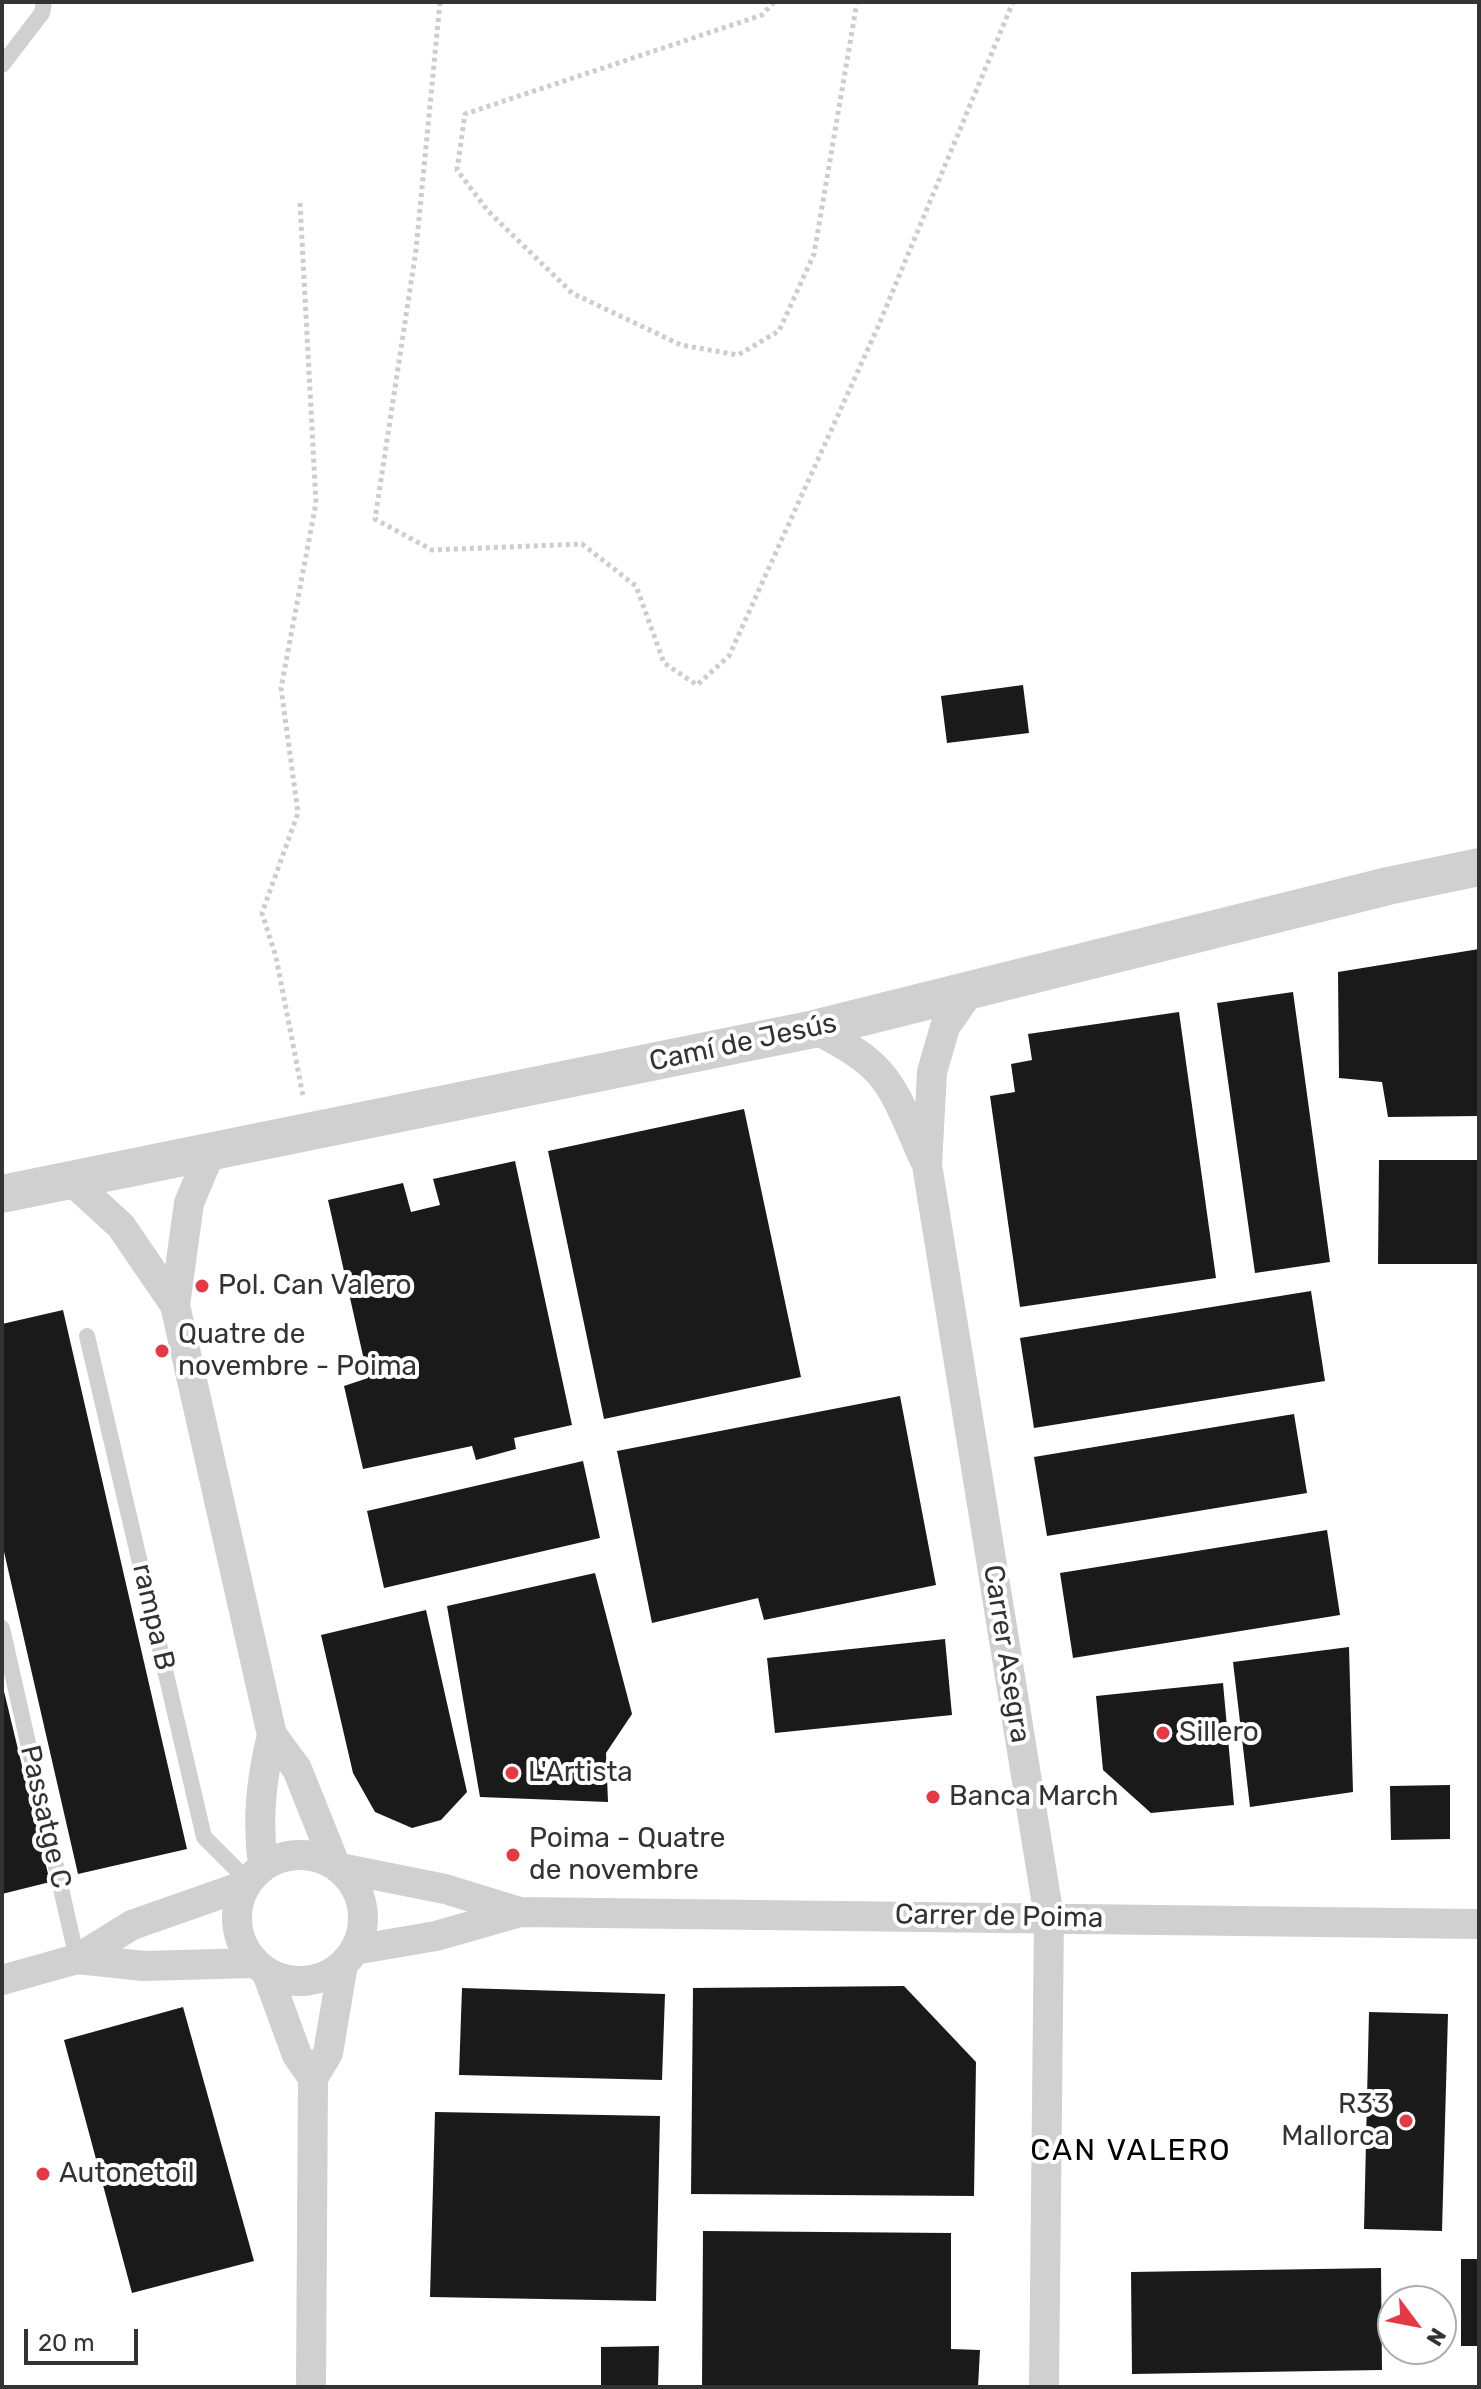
<!DOCTYPE html>
<html>
<head>
<meta charset="utf-8">
<style>
  body { margin:0 }
  #map { position:relative; width:1481px; height:2389px; overflow:hidden; background:#fff; font-family:Rubik,sans-serif }
  canvas { display:block }
  .frame { position:absolute; inset:0; border:4px solid #333; pointer-events:none }
  .north { position:absolute; left:1377px; top:2285px; width:80px; height:80px; box-sizing:border-box; background:#fff; border:2px solid #adadad; border-radius:50%; rotate:122deg; font-size:22px; font-weight:700; line-height:32px; text-align:center; color:#333 }
  .north::after { content:''; display:block; margin:auto; width:28px; height:36px; background:#e63946; clip-path:polygon(50% 0,100% 100%,50% 72%,0 100%) }
  .scale { position:absolute; left:24px; top:2329px; width:114px; height:36px; box-sizing:border-box; border:4px solid #333; border-top:0; padding-left:10px; font-size:24px; line-height:28px; white-space:nowrap; color:#333; -webkit-text-stroke:6px #fff; paint-order:stroke }
</style>
</head>
<body>
<div id="map">
<canvas width="1481" height="2389"></canvas>
<div class="frame"></div>
<div class="north">N</div>
<div class="scale">20 m</div>
</div>
<script>
const c = document.querySelector('canvas').getContext('2d');
c.lineJoin = 'round';
function paint(path, color) { c.fillStyle = color; c.fill(path, 'evenodd'); }
function strokePath(path, color, width, dash) { c.strokeStyle = color; c.lineWidth = width; c.lineCap = dash ? 'butt' : 'round'; c.setLineDash(dash || []); c.stroke(path); }
function write(font, color, halo, rows, align = 'center') {
  c.font = font + ' Rubik,sans-serif'; c.lineWidth = 8; c.setLineDash([]); c.textBaseline = 'middle'; c.strokeStyle = halo; c.fillStyle = color; for (const [text, x, y, turn = 0] of rows) {
    c.save(); c.translate(x, y); c.rotate((+turn || 0) * Math.PI / 180); c.textAlign = isNaN(turn) ? turn : align; if (halo) c.strokeText(text, 0, 0); c.fillText(text, 0, 0); c.restore();
  }
}
paint(new Path2D(`
  M1023,685L1029,733L947,743L941,696Z
  M1479,949V1116L1388,1117L1382,1082L1339,1078L1338,972Z
  M1293,992L1330,1262L1255,1273L1217,1003Z
  M1179,1012L1216,1278L1020,1307L990,1096L1015,1092L1011,1064L1032,1060L1028,1034Z
  M744,1109L801,1377L604,1419L548,1151Z
  M1379,1160H1479V1264H1378Z
  M515,1161L572,1425L514,1438L516,1449L476,1460L472,1446L363,1469L344,1386L368,1378L328,1200L403,1183L411,1212L440,1205L433,1179Z
  M1311,1291L1325,1381L1034,1428L1020,1338Z
  M63,1310L187,1849L78,1874L2,1543V1324Z
  M900,1396L936,1585L764,1620L758,1598L652,1623L617,1451Z
  M1294,1414L1307,1493L1047,1536L1034,1457Z
  M583,1461L600,1538L384,1588L367,1511Z
  M1327,1530L1340,1615L1073,1658L1060,1573Z
  M595,1573L632,1714L606,1753L608,1802L480,1797L447,1606Z
  M426,1610L467,1792L441,1820L412,1828L375,1812L353,1773L321,1635Z
  M945,1639L952,1715L775,1733L767,1658Z
  M1349,1647L1353,1792L1250,1807L1233,1662Z
  M2,1683L50,1882L2,1894Z
  M1223,1683L1234,1805L1151,1813L1103,1770L1096,1696Z
  M1450,1785V1839L1391,1840L1390,1786Z
  M904,1986L976,2062L974,2196L691,2194L693,1988Z
  M462,1988L665,1994L662,2080L459,2075Z
  M183,2007L254,2261L132,2293L64,2040Z
  M1369,2012L1448,2014L1442,2231L1364,2229Z
  M435,2112L660,2116L656,2301L430,2297Z
  M703,2231L951,2233V2349L980,2350L978,2387H702Z
  M1461,2259H1479V2346H1461Z
  M1381,2268L1382,2370L1132,2374L1131,2272Z
  M659,2346L658,2387H601V2347Z`), '#1a1a1a');
strokePath(new Path2D(`
  M440,2L416,250L375,519L432,550L582,544L636,586L664,663L697,685L729,656L877,329L1013,2
  M774,2L762,15L465,114L457,170L488,211L572,293L681,345L738,355L779,331L814,254L857,2
  M300,203L316,503L281,688L298,813L262,913L276,957L303,1096`), '#cdcdcd', 5, [4, 4]);
strokePath(new Path2D(`
  M2,65L42,13L44,2
  M87,1336L204,1837L248,1881
  M2,1628L77,1959`), '#d0d0d0', 16);
strokePath(new Path2D(`
  M970,991L945,1027L932,1072L927,1165L1049,1917L1044,2387
  M814,1029C891,1066 891,1085 924,1159
  M210,1153L189,1203L175,1305L272,1735L297,1769L335,1864
  M73,1182L121,1226L175,1305
  M237 1918a63 63 0 1 1 126 0a63 63 0 1 1-126 0Z
  M263,1866C257,1819 261,1780 272,1735
  M340,1868L445,1889L520,1912
  M354,1950L436,1936L520,1912L1479,1924
  M77,1959L144,1966L254,1963
  M267,1973L297,2055L313,2078
  M2,1980L77,1959L132,1925L246,1885
  M311,2387L313,2078L328,2053L343,1964`), '#d0d0d0', 30);
strokePath(new Path2D(`
  M2,1194L814,1029L1388,886L1479,867`), '#d0d0d0', 38);
for (const [x, y, r, color] of [
  [202,1286,8,"#e63946"],
  [162,1351,8,"#e63946"],
  [1163,1733,8,"#e63946"],
  [512,1773,8,"#e63946"],
  [933,1797,8,"#e63946"],
  [513,1855,8,"#e63946"],
  [1406,2121,8,"#e63946"],
  [43,2174,8,"#e63946"]
]) { const dot = new Path2D(); dot.arc(x, y, r, 0, 2 * Math.PI); c.fillStyle = color; c.fill(dot); strokePath(dot, '#fff', 3); }
write('28px', '#333', '#fff', [
  ["Camí de Jesús",743,1043,-12],
  ["rampa B",153,1617,77],
  ["Carrer Asegra",1006,1654,81],
  ["Passatge C",45,1817,77],
  ["Carrer de Poima",999,1917,1]
]);
write('28px', '#333', '#fff', [
  ["Pol. Can Valero",218,1286],
  ["Quatre de",178,1335],
  ["novembre - Poima",178,1367],
  ["Sillero",1179,1733],
  ["L'Artista",528,1773],
  ["Banca March",949,1797],
  ["Poima - Quatre",529,1839],
  ["de novembre",529,1871],
  ["R33",1390,2105,"right"],
  ["Mallorca",1390,2137,"right"],
  ["Autonetoil",59,2174]
], 'left');
c.letterSpacing = '2px';
write('30px', '#000', '#fff', [
  ["CAN VALERO",1131,2151]
]);
c.letterSpacing = '0px';
</script>
</body>
</html>
